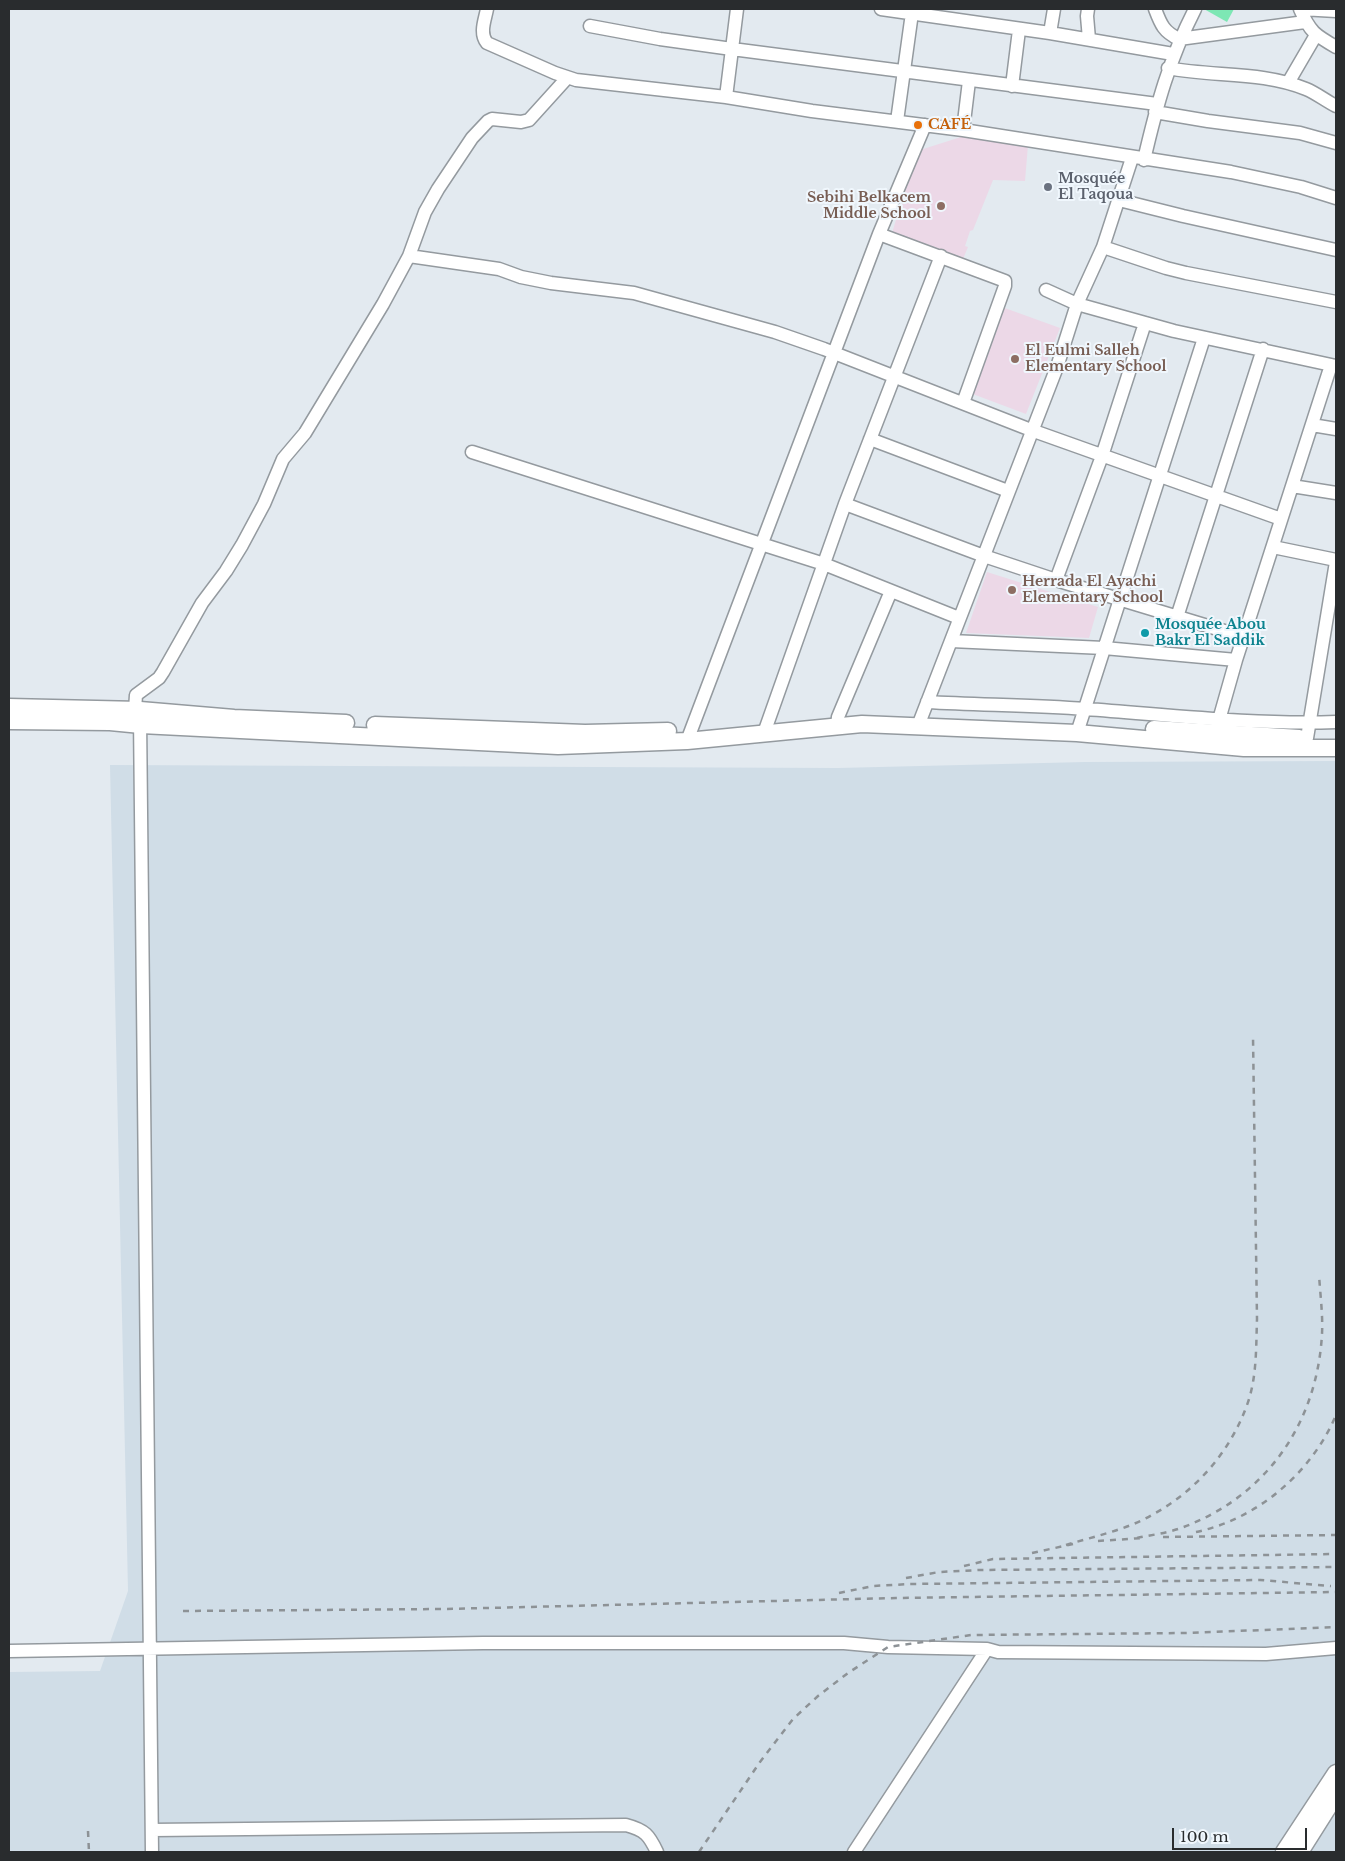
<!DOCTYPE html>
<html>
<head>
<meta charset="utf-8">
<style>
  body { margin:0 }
  #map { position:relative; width:1345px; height:1861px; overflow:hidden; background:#e3eaf0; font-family:"Libre Baskerville",serif }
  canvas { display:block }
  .frame { position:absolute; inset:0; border:10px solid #292c2e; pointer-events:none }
  .scale { position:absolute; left:1172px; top:1828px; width:135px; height:22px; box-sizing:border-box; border:2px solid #292c2e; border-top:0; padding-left:6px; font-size:15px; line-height:18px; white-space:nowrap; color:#292c2e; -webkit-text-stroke:4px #f0f7fd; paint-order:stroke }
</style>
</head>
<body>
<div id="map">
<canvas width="1345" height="1861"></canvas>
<div class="frame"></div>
<div class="scale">100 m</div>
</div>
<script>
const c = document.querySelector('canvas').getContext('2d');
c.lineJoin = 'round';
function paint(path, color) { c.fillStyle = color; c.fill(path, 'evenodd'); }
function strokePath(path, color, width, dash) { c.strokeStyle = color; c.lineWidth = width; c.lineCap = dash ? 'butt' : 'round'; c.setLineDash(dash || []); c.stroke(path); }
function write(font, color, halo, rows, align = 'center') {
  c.font = font + ' "Libre Baskerville",serif'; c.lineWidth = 4; c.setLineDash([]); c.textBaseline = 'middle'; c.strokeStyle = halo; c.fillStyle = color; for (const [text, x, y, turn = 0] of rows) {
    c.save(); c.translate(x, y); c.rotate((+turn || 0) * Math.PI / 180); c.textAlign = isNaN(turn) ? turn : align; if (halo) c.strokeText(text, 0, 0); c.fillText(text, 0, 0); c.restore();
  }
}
paint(new Path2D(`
  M1336,761V1852H9V1672L100,1671L128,1591L110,765L838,768L1085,762Z`), '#d0dde7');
paint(new Path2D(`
  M964,136L1028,145L1025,181L993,180L973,230L970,231L965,246L968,247L963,259L939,249L938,251L892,233L917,151Z
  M1002,307L1060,328L1026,414L970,393Z
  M987,572L1098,607L1089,638L966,633Z`), '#ecd8e7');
paint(new Path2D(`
  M1204,9H1234L1227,22Z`), '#7de7b4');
const minor = new Path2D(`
  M487,9C485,20 479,33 487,43L555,73L576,80L726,97L812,111L963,130L1231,172L1301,187L1336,198
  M881,9L1050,33L1173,54
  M1088,9L1087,16L1089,39
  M1155,9C1161,25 1164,32 1179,39L1305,22
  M1300,9C1310,32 1315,35 1336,47
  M1301,9L1336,11
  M590,26L660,39L732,49L1157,104
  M1050,33L1054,9
  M1168,68C1213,77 1262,71 1306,89C1316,93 1326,101 1336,106
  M1288,83L1316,35
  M1012,86L1019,30
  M726,97L737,9
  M1155,112L1208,121L1300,133L1336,143
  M897,121L912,13
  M963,130L969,81
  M1144,160C1157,104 1169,60 1195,9
  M1119,200L1183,216L1336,250
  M879,234L1005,281V286L963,403
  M1103,247L1166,268L1186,273L1336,302
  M409,256L499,269L521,277L551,283L634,293L775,332L824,349L1031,430L1281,519
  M1046,290L1077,304L1174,331L1336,366
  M1312,425L1336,429
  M870,439L1008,491
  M472,452L824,564L959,618
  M1292,486L1336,493
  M845,504L984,556L1056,580L1244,637
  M1273,547L1336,560
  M1056,580L1102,456L1145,323
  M1177,617L1263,349
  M951,641L1104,648L1236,660
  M927,702C980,705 1033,705 1086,709C1170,715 1253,725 1336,722
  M135,710L136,695L159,678L163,672L202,603L226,571L242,545L264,504L283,459L305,433L383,304L409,256L425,212L438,189L472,138L488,121L492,119L521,122L529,120L567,78
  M140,717L152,1852
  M837,726L838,717L891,591
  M918,726L1057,367L1077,304L1103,247L1132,158
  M1217,727L1236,660L1331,365
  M764,733L845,504L941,256
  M1077,733L1204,338
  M1307,738L1336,562
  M687,741L879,234L925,125
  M9,1651L483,1643H844L888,1647L987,1649L998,1652L1266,1654L1336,1648
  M152,1830L626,1825C645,1830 649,1835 657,1852
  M854,1852L987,1649`);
const major = new Path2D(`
  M9,707L140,710L234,718L346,723
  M9,721L110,722L141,725L558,746L687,741L862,724L1077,733L1244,748H1336
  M375,725L585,733L668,731
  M1154,729L1299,738
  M1284,1852L1336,1773
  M1300,1852L1336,1795`);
strokePath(minor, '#949a9f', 15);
strokePath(major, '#949a9f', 19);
strokePath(minor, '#fff', 12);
strokePath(major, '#fff', 16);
strokePath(new Path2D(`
  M1196,1532C1258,1519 1312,1472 1336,1415
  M1163,1537L1336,1535
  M1137,1538C1151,1535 1167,1533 1181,1528C1266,1497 1317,1424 1322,1334C1323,1314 1320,1293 1319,1274
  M1098,1541L1143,1538
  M1066,1545C1095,1536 1126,1530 1152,1515C1196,1491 1230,1452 1247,1405C1257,1378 1256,1347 1257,1319L1253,1036
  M1032,1553L1073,1544
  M964,1566L993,1559L1336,1554
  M906,1578L939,1572L979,1570L1336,1567
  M839,1593L873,1586L910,1584L1260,1580L1331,1586
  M183,1611L445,1609L896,1598L1336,1592
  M88,1831L89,1852
  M699,1852L760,1762L793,1719L818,1696L848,1673L888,1647L971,1635L1188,1633L1336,1627`), '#8d9296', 2.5, [6, 6]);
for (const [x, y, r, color] of [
  [918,125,5,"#e8710a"],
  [1048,187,5,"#6b7280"],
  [941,206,5,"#8d6e63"],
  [1015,359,5,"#8d6e63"],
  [1012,590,5,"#8d6e63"],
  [1145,633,5,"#0f9aa8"]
]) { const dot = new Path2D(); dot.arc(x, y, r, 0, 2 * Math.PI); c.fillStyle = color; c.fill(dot); strokePath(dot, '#f0f7fd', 2); }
write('bold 14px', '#c56008', '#f0f7fd', [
  ["CAFÉ",928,125]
], 'left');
write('bold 14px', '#5b616d', '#f0f7fd', [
  ["Mosquée",1058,179],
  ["El Taqoua",1058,195]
], 'left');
write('bold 14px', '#785e54', '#f0f7fd', [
  ["Sebihi Belkacem",931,198,"right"],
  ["Middle School",931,214,"right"],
  ["El Eulmi Salleh",1025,351],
  ["Elementary School",1025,367],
  ["Herrada El Ayachi",1022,582],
  ["Elementary School",1022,598]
], 'left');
write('bold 14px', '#0d838f', '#f0f7fd', [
  ["Mosquée Abou",1155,625],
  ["Bakr El Saddik",1155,641]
], 'left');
</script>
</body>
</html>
